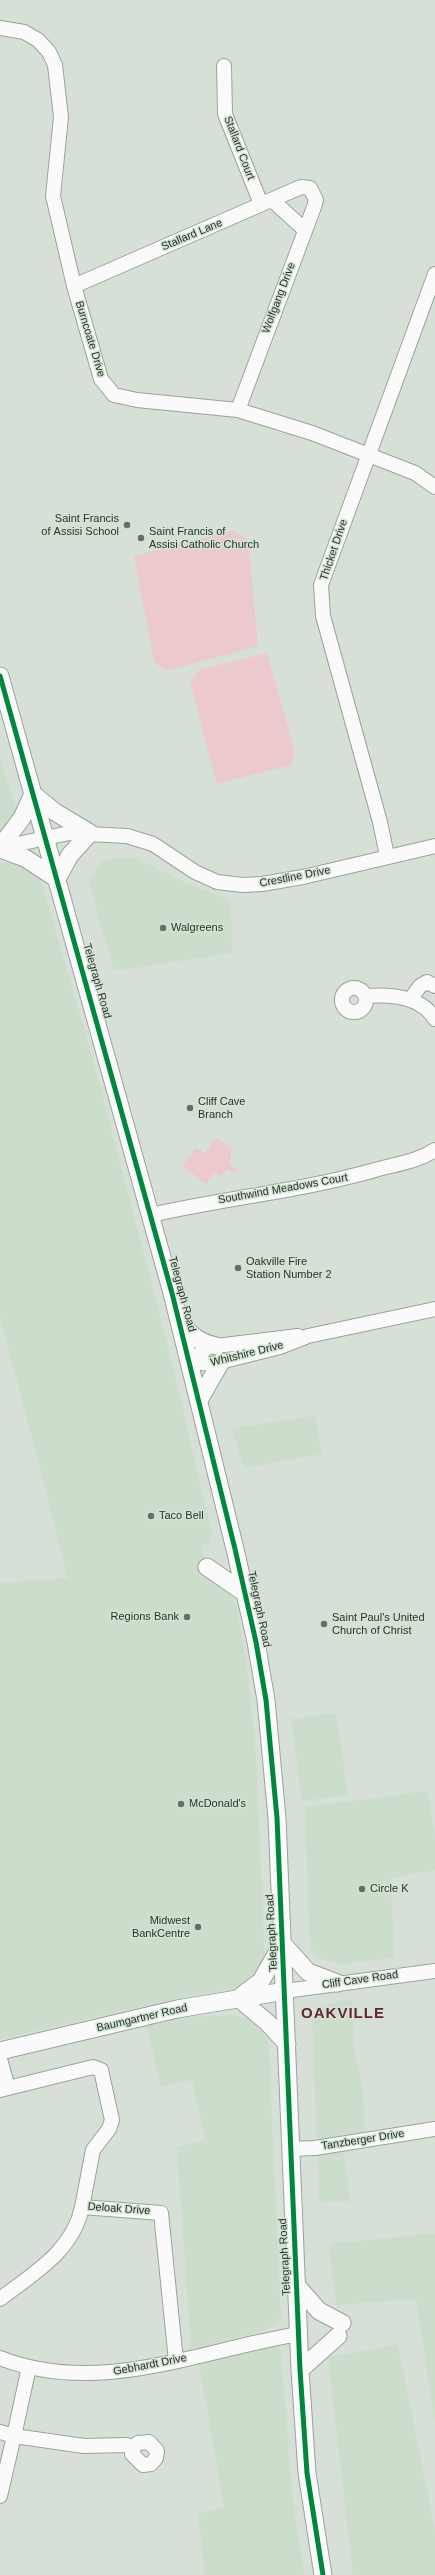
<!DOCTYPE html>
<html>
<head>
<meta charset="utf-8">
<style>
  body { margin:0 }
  canvas { display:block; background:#d7e0d7 }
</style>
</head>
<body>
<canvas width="435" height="2575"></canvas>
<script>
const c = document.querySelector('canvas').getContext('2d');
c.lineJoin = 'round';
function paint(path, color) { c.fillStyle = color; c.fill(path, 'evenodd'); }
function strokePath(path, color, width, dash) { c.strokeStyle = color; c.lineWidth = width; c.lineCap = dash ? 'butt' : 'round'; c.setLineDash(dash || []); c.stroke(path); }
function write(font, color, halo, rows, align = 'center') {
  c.font = font + ' Helvetica,sans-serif'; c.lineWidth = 3; c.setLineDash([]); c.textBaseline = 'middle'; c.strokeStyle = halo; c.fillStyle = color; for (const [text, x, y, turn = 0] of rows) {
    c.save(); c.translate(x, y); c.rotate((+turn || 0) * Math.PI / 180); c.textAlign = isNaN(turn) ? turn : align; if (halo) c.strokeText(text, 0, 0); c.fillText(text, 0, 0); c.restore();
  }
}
paint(new Path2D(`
  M0,756L17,813L0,833Z
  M136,857L175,878L231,901L232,953L114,971L89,883L103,860Z
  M9,862L26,863L39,873L92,1056L165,1335L212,1533L211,1542L201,1547L208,1575L223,1584L237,1606L248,1675L256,1755L265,1968L241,1988L184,1997L0,2039V1583L68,1578L0,1315V863Z
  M315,1416L322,1454L244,1468L232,1428Z
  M336,1713L348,1795L302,1801L291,1719Z
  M427,1791L435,1834V1870L391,1878L394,1958L341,1964L319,1958L310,1949L305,1807Z
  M351,2000L355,2056L362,2081L365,2135L344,2151L350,2201L319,2203L312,2015L326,2004Z
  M236,2015L251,2019L264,2027L268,2036L281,2317L277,2324L267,2330L191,2349L177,2147L206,2140L192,2080L161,2087L147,2026L180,2017Z
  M435,2233V2423L416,2299L336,2305L329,2244Z
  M271,2345L278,2346L281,2353L293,2502L304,2575H205L198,2514L224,2507L199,2364Z
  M398,2345L435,2530V2575H353L328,2357Z`), '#cdc');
paint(new Path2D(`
  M232,531L248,539L258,646L166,671L154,662L134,556Z
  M267,653L295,752L291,765L217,784L190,682L199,670Z
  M215,1138L231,1148V1160L229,1163L236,1169L235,1173L227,1169L221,1176L215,1173L206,1184L182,1166L196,1148L205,1153Z`), '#ecc9cb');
const minor = new Path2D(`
  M0,28L24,32L38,40L49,52L55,65L61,117L53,196L74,286L101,379L114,395L137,400L238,410L312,433L415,473L435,487
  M224,66L225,114L261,204
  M272,200L305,230
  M74,286L294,190L301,187L310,188L316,200L314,207L238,410
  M0,848L69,833L127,836L153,844L195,872L217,882L243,885L262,884L303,877L435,846
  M387,856L380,822L323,616L321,585L435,274
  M342 1000a12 12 0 1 1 24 0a12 12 0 1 1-24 0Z
  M366,996C390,994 421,996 435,1019
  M410,1000L420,986L427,982L435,986
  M151,1215C225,1198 301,1191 375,1170C396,1164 416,1162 435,1150
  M190,1362L212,1364L280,1347L308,1336L435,1309
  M190,1362L208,1347L298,1336
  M285,1991L435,1971
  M0,2059L8,2088
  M0,2090L93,2067L101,2070L112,2120L109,2129L93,2150L82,2207L161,2213L176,2361
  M291,2149L315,2148L435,2129
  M0,2299C34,2273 73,2251 82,2207
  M0,2358C99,2397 200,2350 299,2334
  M29,2367L14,2436L84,2446L126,2445L134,2447L132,2454L143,2465L151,2464L156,2458L157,2451L149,2442L138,2443L134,2447
  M0,2432L14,2436L0,2496`);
const major = new Path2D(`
  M0,676L172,1293L235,1549L256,1642L266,1700L277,1818L300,2370L307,2473L323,2575
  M33,794L55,812L90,833L70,855L57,879
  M0,847L22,818L33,794
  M0,849L25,858L57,879
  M181,1322C191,1336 200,1343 217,1346
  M199,1400L221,1362
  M207,1567L246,1594
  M282,1943L308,1972L337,1983
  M241,1996L261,1981L282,1944
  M238,1998L268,2023L287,2044
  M0,2051L177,2009L285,1991
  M297,2286L319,2311L342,2323
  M300,2370L338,2336`);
strokePath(minor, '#9ca29b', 16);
strokePath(major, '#9ca29b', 19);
strokePath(minor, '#f9faf9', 14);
strokePath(major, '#f9faf9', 17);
strokePath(new Path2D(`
  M0,676L172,1293L235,1549L256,1642L266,1700L277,1818L300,2370L307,2473L323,2575`), '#00873e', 5);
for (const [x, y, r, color] of [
  [127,525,4,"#676e67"],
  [141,538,4,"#676e67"],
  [163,928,4,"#676e67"],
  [190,1108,4,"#676e67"],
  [238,1268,4,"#676e67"],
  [151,1516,4,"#676e67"],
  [187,1617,4,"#676e67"],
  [324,1624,4,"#676e67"],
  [181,1804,4,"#676e67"],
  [362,1889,4,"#676e67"],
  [198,1927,4,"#676e67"]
]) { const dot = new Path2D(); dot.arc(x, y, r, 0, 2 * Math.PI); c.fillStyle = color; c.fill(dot); strokePath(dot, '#d3e4d3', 1.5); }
write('11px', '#2b312b', '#d3e4d3', [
  ["Stallard Court",239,148,69],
  ["Stallard Lane",192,235,-23],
  ["Wolfgang Drive",279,298,-69],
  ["Burncoate Drive",90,339,73],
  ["Thicket Drive",334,550,-71],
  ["Crestline Drive",295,877,-11],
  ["Telegraph Road",97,981,74],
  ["Southwind Meadows Court",283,1189,-10],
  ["Telegraph Road",182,1294,75],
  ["Whitshire Drive",247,1354,-14],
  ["Telegraph Road",259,1609,78],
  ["Telegraph Road",272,1933,-93],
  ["Cliff Cave Road",360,1980,-8],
  ["Baumgartner Road",142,2018,-13],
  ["Tanzberger Drive",363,2140,-9],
  ["Deloak Drive",119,2209,4],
  ["Telegraph Road",285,2257,-93],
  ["Gebhardt Drive",150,2365,-11]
]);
write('11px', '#2b312b', '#d3e4d3', [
  ["Saint Francis",119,519,"right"],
  ["of Assisi School",119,532,"right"],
  ["Saint Francis of",149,532],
  ["Assisi Catholic Church",149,545],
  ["Walgreens",171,928],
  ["Cliff Cave",198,1102],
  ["Branch",198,1115],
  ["Oakville Fire",246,1262],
  ["Station Number 2",246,1275],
  ["Taco Bell",159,1516],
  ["Regions Bank",179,1617,"right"],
  ["Saint Paul's United",332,1618],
  ["Church of Christ",332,1631],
  ["McDonald's",189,1804],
  ["Circle K",370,1889],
  ["Midwest",190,1921,"right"],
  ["BankCentre",190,1934,"right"]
], 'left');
c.letterSpacing = '1px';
write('bold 15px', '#672234', '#d3e4d3', [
  ["OAKVILLE",343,2014]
]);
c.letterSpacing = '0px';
</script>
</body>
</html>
